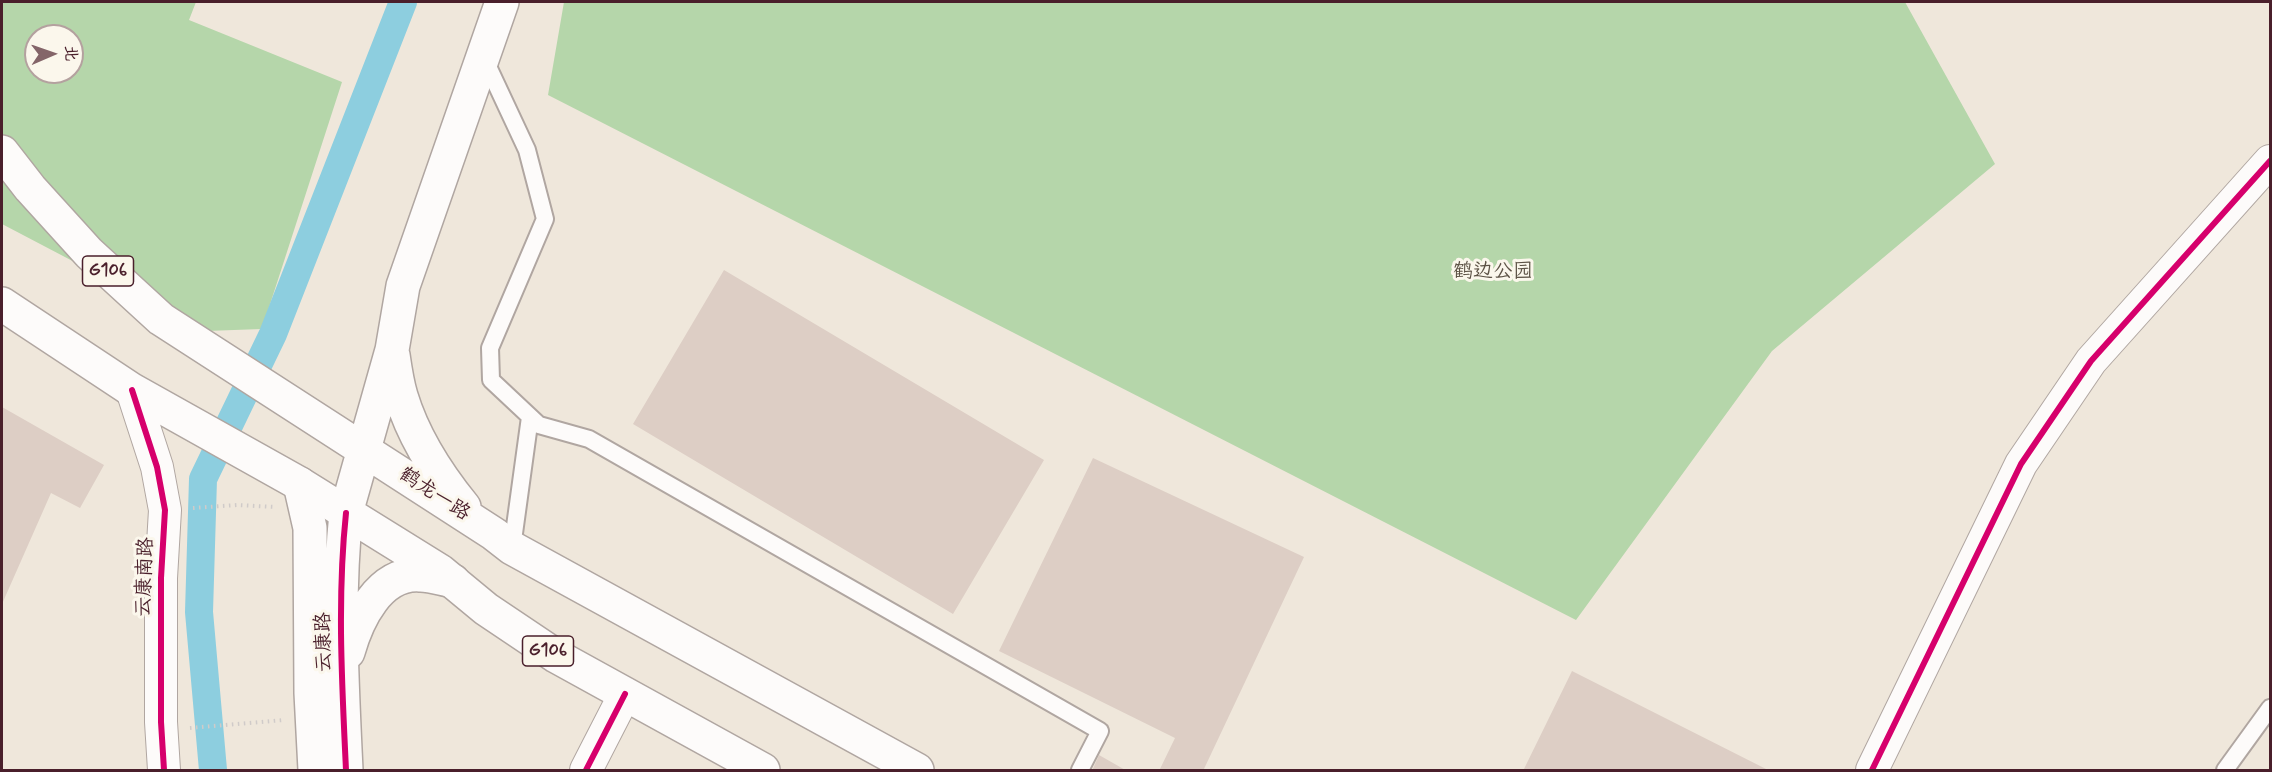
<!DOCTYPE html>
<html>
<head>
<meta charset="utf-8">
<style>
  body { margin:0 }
  #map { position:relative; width:2272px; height:772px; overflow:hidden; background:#efe7db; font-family:Mynerve,"LXGW WenKai TC",sans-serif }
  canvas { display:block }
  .frame { position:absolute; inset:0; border:3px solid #4a1f2b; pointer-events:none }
  .north { position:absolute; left:24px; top:24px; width:60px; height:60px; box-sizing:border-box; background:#fbf7ec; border:2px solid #b4a19f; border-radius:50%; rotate:88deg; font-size:16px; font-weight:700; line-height:24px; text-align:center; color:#4a1f2b }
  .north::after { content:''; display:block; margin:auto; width:21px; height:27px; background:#846569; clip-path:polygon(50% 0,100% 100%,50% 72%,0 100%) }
</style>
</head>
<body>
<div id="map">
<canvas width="2272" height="772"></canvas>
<div class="frame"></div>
<div class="north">北</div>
</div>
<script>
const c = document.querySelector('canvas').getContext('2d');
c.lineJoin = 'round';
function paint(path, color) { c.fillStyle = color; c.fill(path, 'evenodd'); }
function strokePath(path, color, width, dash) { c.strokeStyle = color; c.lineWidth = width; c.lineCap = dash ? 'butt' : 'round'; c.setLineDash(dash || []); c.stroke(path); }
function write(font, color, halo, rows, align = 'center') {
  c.font = font + ' Mynerve,"LXGW WenKai TC",sans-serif'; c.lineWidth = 6; c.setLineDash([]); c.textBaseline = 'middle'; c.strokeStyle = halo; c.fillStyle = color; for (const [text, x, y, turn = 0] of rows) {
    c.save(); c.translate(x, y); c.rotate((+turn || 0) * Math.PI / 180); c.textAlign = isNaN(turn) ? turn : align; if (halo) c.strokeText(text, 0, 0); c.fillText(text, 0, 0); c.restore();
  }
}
paint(new Path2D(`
  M2,2H196L189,20L342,82L262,329L206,331L2,224ZM36,36H72V72H36Z
  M564,2H1905L1995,164L1772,351L1576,620L548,95Z`), '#b5d6aa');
strokePath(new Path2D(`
  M213,770L199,612L203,479L273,334L403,2`), '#8dcedf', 28);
paint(new Path2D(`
  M724,270L1044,460L953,614L633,424Z
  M2,407L104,465L80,508L51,493L2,604Z
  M1093,458L1304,557L1203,771H1159L1175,738L999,651Z
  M1572,671L1770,771H1523Z
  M1099,755L1127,771H1092Z`), '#ddcec5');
const lane = new Path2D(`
  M484,58L527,150L545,219L490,348L491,380L539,425L589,439L1100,731L1080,770
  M512,548L530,417
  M2225,770L2270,708`);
const street = new Path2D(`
  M132,390L157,467L165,510L161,578V722L164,770
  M586,770L625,694
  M1872,770L2021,464L2091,361L2270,161`);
const secondary = new Path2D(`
  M300,484L310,528L311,693L315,770
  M348,652C357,620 379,572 420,575C431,575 442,579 453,581
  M346,770C342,685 337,599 346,513`);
const highway = new Path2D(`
  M2,152L30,188L89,253L161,319L494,534L512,548L917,770
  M2,304L132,390L300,484L440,571L486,609L556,656L763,770
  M393,355C395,369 397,383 401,396C413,436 438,475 464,507
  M346,513L392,350L403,286L502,2`);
strokePath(lane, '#b0a6a1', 20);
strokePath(street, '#b0a6a1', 34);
strokePath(secondary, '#b0a6a1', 36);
strokePath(highway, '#b0a6a1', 36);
strokePath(new Path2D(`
  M193,508L237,505L275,507
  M190,728L284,720`), '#d0cbc9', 4, [1.5, 4.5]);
strokePath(lane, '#fdfbfa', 16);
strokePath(street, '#fdfbfa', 32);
strokePath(secondary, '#fdfbfa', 33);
strokePath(highway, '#fdfbfa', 33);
strokePath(new Path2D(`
  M132,390L157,467L165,510L161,578V722L164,770
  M346,770C342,685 337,599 346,513
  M586,770L625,694
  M1872,770L2021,464L2091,361L2270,161`), '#d6006c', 6);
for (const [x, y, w] of [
  [108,271,51],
  [548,651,51]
]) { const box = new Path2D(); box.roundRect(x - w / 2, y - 15, w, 30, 4.5); c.fillStyle = '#fbf7ec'; c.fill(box); strokePath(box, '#4a1f2b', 1.5); }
write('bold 18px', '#4a1f2b', null, [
  ["G106",108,271],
  ["G106",548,651]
]);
write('20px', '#5c5245', '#fbf7ec', [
  ["鹤边公园",1493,273]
]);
write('20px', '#4a1f2b', '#fbf7ec', [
  ["鹤龙一路",434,495,33],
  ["云康南路",146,577,-88],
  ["云康路",325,642,-91]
]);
</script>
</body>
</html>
